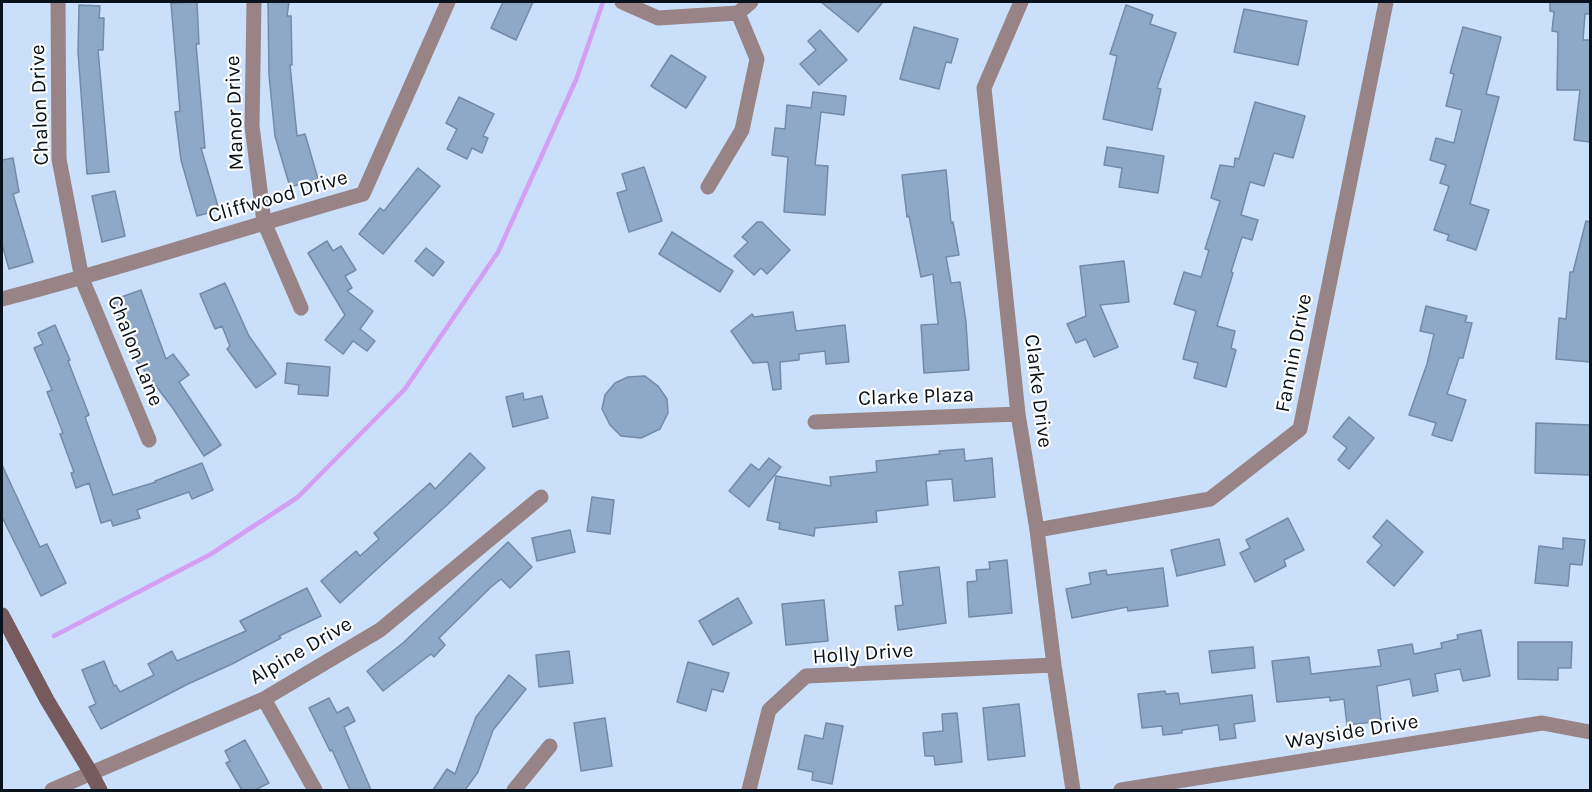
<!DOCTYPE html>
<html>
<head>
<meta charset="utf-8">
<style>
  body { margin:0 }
  #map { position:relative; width:1592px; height:792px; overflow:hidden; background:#c9dffa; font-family:Karla,sans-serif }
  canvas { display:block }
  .frame { position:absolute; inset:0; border:3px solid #08121d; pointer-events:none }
</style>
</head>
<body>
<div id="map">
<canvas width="1592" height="792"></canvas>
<div class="frame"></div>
</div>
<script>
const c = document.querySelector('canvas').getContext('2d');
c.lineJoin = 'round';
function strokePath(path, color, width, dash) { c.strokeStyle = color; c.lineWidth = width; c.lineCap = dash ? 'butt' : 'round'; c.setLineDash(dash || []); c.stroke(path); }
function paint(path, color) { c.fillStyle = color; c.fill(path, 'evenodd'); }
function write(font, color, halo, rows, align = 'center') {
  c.font = font + ' Karla,sans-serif'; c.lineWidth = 4.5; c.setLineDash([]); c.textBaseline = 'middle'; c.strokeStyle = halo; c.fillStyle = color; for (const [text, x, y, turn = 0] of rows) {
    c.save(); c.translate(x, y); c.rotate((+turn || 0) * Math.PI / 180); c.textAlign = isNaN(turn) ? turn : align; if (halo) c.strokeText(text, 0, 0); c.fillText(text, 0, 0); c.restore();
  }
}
strokePath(new Path2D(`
  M54,636L211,554L298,497L405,389L498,252L576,80L603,2`), '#d49ff3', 4.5);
const building = new Path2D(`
  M197,2L199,44H196L205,148H201L219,210L197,216L181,160L175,112L180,111L171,3Z
  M268,2H289L287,16H291L292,65H290L297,136L305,134L318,179L290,187L275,136L269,75Z
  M503,2H533L516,40L491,28Z
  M821,2H883L858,32Z
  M1550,2H1590V14H1585L1583,40H1590V142L1574,140L1580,90H1557L1558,32L1552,31L1554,12L1550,11Z
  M79,5L100,6L99,18H104L103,50H98L109,172L87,174L78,52Z
  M1126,5L1153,15L1150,24L1176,33L1157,88L1161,89L1152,130L1103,119L1117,56L1110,54Z
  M1244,9L1307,21L1298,65L1234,52Z
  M914,27L958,39L951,63L946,62L939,89L900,79Z
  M1463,27L1501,37L1486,94L1499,97L1470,204L1489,210L1476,250L1447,240L1449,235L1434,230L1449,186L1440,183L1446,165L1430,160L1436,138L1454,143L1462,110L1446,106L1454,74L1450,73Z
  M820,30L847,60L819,85L800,64L816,50L808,41Z
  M671,55L706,77L686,108L651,86Z
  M813,92L846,96L844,115L821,112L815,165L828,166L825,215L784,212L788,157L772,155L775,128L785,129L787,105L811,108Z
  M459,97L494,114L483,136L488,138L482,153L472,148L467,159L447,149L457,129L446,123Z
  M1255,102L1305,116L1293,158L1274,153L1264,186L1250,182L1241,215L1258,220L1252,240L1242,237L1231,272L1233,273L1217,326L1235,331L1231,348L1236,350L1226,387L1194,378L1198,363L1183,359L1196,311L1174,304L1184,272L1201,277L1209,250L1205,249L1220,201L1211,198L1220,165L1234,167L1235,158L1239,159Z
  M1107,147L1164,156L1158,193L1119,187L1122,168L1104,165Z
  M13,158L19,192L13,194L33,262L9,269L2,244V160Z
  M644,167L662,221L629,232L617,193L627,190L622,174Z
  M418,168L440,186L383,254L359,234L380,208L384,211Z
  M946,170L951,223L953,222L959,255L946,257L951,283L960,282L966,322L969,370L924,373L921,325L938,324L933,274L921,277L909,216L907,217L902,175Z
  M115,191L125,236L102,242L92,196Z
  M1586,221L1590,222V362L1556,359L1559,318L1566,319L1570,272H1573Z
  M757,222H762L790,250L767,274L761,268L754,275L734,256L748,242L742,237Z
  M672,232L733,271L720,292L659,254Z
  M327,241L333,251L341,246L356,270L345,276L352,288L347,291L373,311L360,329L375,341L367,351L353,341L343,354L325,340L345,315L308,253Z
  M426,248L444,262L433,276L415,261Z
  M1124,261L1129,302L1100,305L1118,347L1094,357L1086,339L1076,343L1067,324L1086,316L1080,266Z
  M225,283L249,336L276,374L256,388L227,349L230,346L222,326L215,329L200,294Z
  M141,290L166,359L173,354L189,375L179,382L221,445L204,456L172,407L134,357L113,300Z
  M1426,306L1467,316L1465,322L1472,323L1463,358H1459L1447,394L1466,400L1452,441L1432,435L1436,423L1409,415L1427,364L1434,334L1420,331Z
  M793,312L796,331L845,325L849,362L826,364L825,351L799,354V360L780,362L781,389L773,390L768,362L753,363L731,331L752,314L754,317Z
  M55,325L70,360L68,361L89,415L85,417L113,495L156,482L155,481L202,463L213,490L192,499L189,492L137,510L140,518L113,526L111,520L101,523L89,483L76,488L71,473L74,472L60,434L63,433L47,392L52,390L34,348L43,344L38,333Z
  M287,363L330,367L328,396L298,394L299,385L285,383Z
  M645,376L658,386L667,399L668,413L660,429L641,438L621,436L610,425L602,409L605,395L615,383L628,377Z
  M523,393L524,400L542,396L548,418L513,427L506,397Z
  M1349,417L1374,438L1349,469L1338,460L1347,448L1333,437Z
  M1536,423L1590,425V475L1535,473Z
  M964,449L965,461L992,458L995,497L954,501L952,479L926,481L928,505L876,511L877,522L815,528L814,536L779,529L780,523L767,520L776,476L831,486L830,477L877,472L876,461L940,454L939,451Z
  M470,453L485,468L446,506L340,603L321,581L356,551L360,556L379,539L374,533L430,483L435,489Z
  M769,458L781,467L749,507L729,491L751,464L759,470Z
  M2,465L40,547L47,544L66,583L41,596L2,517Z
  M592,497L614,500L610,534L587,531Z
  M1288,518L1304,550L1284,560L1286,566L1255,582L1240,553L1250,548L1246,540Z
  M1387,520L1423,552L1394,586L1367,562L1382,545L1373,537Z
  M570,530L575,552L537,561L532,538Z
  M1563,538L1585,540L1582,565L1570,564L1568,586L1535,583L1539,546L1563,549Z
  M1219,539L1225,565L1177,576L1171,550Z
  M508,542L532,567L510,588L501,579L491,587L439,638L445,645L434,657L431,654L383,691L367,671L403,643Z
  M1007,560L1012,613L969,617L967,582L977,581L976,570L990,569L989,562Z
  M939,567L946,623L898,630L895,606L903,605L899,572Z
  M1163,568L1168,606L1128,611L1127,607L1072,618L1066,589L1091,584L1089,573L1106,570L1107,575Z
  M307,588L321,616L279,636L281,638L232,664L188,684L101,729L89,707L96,704L82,670L104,661L114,686L116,685L120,692L154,675L148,664L172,651L177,661L246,631L240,621Z
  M738,598L752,623L713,645L699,621Z
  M824,600L828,641L786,645L782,604Z
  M1481,630L1490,676L1463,681L1460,669L1435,674L1438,691L1413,696L1410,679L1377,686L1381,721L1347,725L1344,699L1330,701V697L1277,702L1272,661L1309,657L1311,674L1381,666L1378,650L1412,644L1414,654L1442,648L1441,643L1458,639L1457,635Z
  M1518,642H1572L1571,668H1558V680L1518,679Z
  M1253,647L1255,668L1212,673L1209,651Z
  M569,651L573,683L539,687L536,655Z
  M688,662L729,673L723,692L712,689L706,711L677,702Z
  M509,675L526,689L493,730L478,772L465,790H433L447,769L455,774L476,717Z
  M1165,691L1166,694L1178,693L1180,704L1252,695L1255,721L1234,724L1236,738L1220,740L1218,725L1182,730V733L1163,735L1162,726L1142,728L1138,694Z
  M329,698L337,713L348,707L355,721L344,727L371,790H350L332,750L330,751L309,708Z
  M1019,704L1025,756L988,760L983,708Z
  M957,713L962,762L935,765L934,756H925L923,733L943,731L942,714Z
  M605,718L612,766L581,771L574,723Z
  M826,723L843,726L832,784L812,780L813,772L798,769L805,735L823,739Z
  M245,740L269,783L255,790H242L226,763L230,761L225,751Z`);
paint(building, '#8ea8c8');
strokePath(building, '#718ba9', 1.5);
strokePath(new Path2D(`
  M58,2L59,159L82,279L149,440
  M254,2L252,126L264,222L301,308
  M622,2L658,18L738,13L751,2
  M1021,2L984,88L1018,414L1037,530L1054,665L1073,790
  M708,187L742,130L757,59L738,13
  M2,299C123,268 242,228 363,194L448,2
  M815,422L1018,414
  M1037,530L1210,499L1300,429L1386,2
  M264,699L315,790
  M52,790L264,699L380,630L541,497
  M514,790L550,746
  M749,790L769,710L806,676L1054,665
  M1121,790L1542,723L1590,732`), '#988486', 15);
strokePath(new Path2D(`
  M2,615L47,700L91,773L100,790`), '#775a5d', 15);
write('21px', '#08121d', '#fefefe', [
  ["Chalon Drive",40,105,-92],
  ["Manor Drive",235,113,-92],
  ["Cliffwood Drive",278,197,-16],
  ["Chalon Lane",135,351,68],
  ["Fannin Drive",1294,353,-79],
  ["Clarke Drive",1038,391,83],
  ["Clarke Plaza",916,397,-2],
  ["Alpine Drive",301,651,-30],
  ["Holly Drive",863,654,-4],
  ["Wayside Drive",1352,732,-9]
]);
</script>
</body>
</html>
